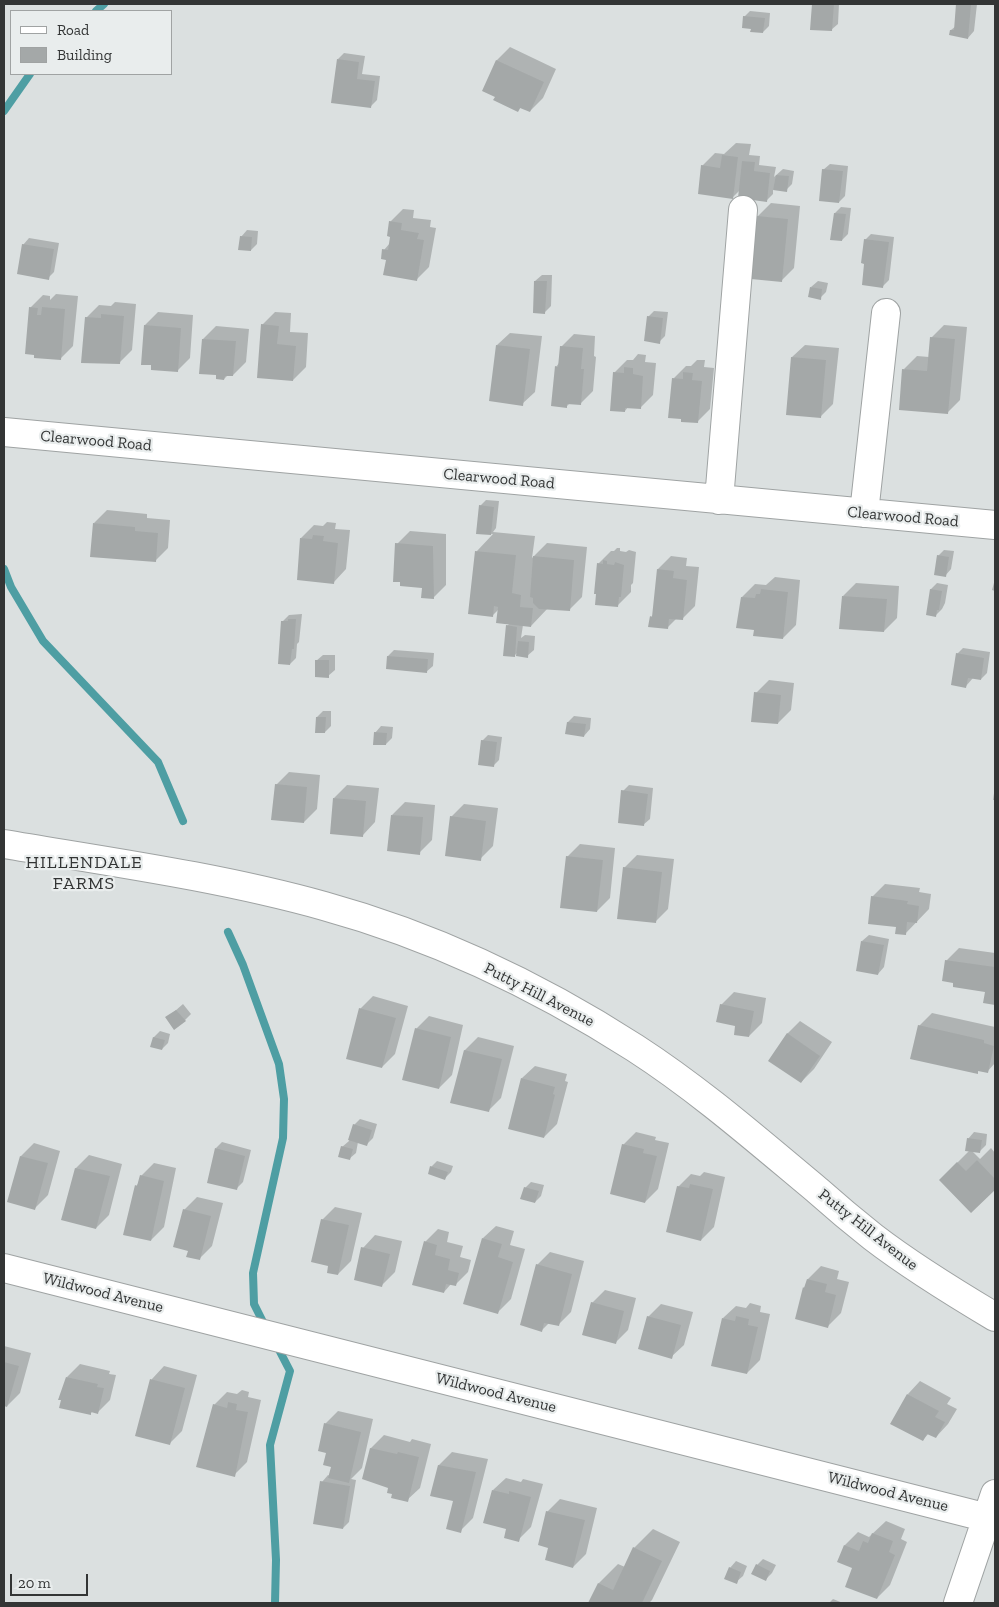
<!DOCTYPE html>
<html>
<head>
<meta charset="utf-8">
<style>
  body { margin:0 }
  #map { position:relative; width:999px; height:1607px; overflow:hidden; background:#dbe0e0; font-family:"Zilla Slab",serif }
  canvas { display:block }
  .frame { position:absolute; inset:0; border:5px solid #333535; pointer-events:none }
  .legend { position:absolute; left:10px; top:10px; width:162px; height:65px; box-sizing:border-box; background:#e9eded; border:1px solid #a0a3a3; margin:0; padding:6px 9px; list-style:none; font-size:15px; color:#333535 }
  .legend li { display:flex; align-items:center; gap:10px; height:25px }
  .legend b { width:25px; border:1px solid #a0a3a3 }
  .scale { position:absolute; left:10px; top:1574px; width:78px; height:22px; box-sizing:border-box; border:2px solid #333535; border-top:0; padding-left:6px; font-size:15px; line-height:18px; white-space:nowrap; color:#333535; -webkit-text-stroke:4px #e9eded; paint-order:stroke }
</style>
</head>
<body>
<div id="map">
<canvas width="999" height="1607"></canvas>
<div class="frame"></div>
<ul class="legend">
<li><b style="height:6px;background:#fff"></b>Road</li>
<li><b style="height:14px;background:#a4a8a8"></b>Building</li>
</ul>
<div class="scale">20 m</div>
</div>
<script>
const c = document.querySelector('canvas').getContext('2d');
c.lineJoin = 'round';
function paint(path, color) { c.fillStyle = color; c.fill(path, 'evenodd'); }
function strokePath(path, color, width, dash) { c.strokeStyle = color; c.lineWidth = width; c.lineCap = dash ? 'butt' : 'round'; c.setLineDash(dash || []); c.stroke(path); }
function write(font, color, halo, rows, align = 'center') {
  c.font = font + ' "Zilla Slab",serif'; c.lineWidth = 4.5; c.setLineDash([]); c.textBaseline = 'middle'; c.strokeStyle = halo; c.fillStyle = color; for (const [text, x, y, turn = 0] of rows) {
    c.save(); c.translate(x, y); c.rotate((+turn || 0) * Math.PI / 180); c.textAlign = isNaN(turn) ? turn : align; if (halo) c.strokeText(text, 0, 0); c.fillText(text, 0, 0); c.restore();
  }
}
paint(new Path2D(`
  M814,4H839L838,24L831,30L812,29Z
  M958,4H977L974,31L968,38L951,30L956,26Z
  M750,11L770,13L769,26L763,32L744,17Z
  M510,47L556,69L543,98L530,111L521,107L518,111L497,97L484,90L497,60Z
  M344,53L365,56L362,74L380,76L377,100L371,106L338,59Z
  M736,143L751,144L749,155L760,156L759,165L776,167L774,177L783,169L794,171L792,184L786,190L773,189V194L767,200L740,190L733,197L702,166L715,153L724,154Z
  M830,164L848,166L845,196L839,202L823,170Z
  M771,203L800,206L794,268L781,281L750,264L753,232L757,227L758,216Z
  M841,207L851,208L848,234L842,240L835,213Z
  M403,209L414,210L413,218L431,220L430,227L436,228L429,267L416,280L387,259L384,250L390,243V222Z
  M247,230L258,231L257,244L251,250L241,237Z
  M871,234L894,237L889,280L883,286L865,240Z
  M29,238L59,243L54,272L48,278L23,245Z
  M542,275H552L551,306L545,312L535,281Z
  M818,281L828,283L826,292L820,298L811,287Z
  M56,294L78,296L73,346L60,359L30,308L43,295L50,296V300Z
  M115,302L136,304L132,350L119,363L86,318L99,305L111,306Z
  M654,311L668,312L665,336L659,342L648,317Z
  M158,312L193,315L190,358L177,371L145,325Z
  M275,312L291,313L290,332L308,333L306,367L293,380L262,325Z
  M944,325L967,327L960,400L947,413L904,369L917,356L929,357L931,338Z
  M216,326L249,329L246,362L233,375H228L224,379L203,339Z
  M510,333L542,336L535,392L522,404L497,345Z
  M574,334L595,336L594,356L596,357L593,391L580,404L570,403L567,406L556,367L559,363L561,347Z
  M805,345L839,348L833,404L820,417L792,357Z
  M638,354L646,355L645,362L656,363L653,395L640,408L628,407L625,411L614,373L627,360H633Z
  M697,360H705L704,367L714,368L710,409L697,422L674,378L686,366H691Z
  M486,500L499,501L496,528L493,532L535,536L532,558L547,543L587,547L582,597L569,610L548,608L531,626L523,625L521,638L525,635L535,636L534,650L527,656L518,652L514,656L507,626L510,623L499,609L492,616L477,551L493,534L477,533L480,506Z
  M107,510L147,514V518L170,520L168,548L155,561L94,523Z
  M327,522L336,523L335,529L350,530L346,569L334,582L301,538L314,525L323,526Z
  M410,531L446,534V585L433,598L423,587L397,544Z
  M617,548H620V551L626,552L629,550L636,552L633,583L631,585V592L618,605L597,593L598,564L611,551H614Z
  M944,550L954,551L951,569L945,576L938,556Z
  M671,556L687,558L686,566L699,567L695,606L682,619H676L668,627L651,617L653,615L658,569Z
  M775,577L800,580L796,625L783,638L756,629L742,597L755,584L766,585Z
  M995,579V591L992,590Z
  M856,583L899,586L897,618L884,631L843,596Z
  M937,583L948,585L945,603L942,609L936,615L927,614L931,589Z
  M302,614L299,642L297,644L296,658L290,664L283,621L289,615Z
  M963,648L990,652L987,673L981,679L973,678L966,686L957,654Z
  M394,650L434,653L433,666L426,672L387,668L388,656Z
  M323,655H335V670L328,676L316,661Z
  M769,680L794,683L791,710L778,723L756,693Z
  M323,711H331V726L325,732L317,717Z
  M574,716L591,718L590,729L584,736L567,733L568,722Z
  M381,726L393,727L392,738L386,744L375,733Z
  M488,735L502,737L499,760L493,766L482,741Z
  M289,772L320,775L317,809L304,822L276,785Z
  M347,785L379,788L375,822L363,835L334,798Z
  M629,785L653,788L650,819L643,825L623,791Z
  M995,786V800H993Z
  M405,802L435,805L432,840L419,853L392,815Z
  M464,804L498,808L493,846L480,859L451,817Z
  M580,844L615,848L610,898L597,911L567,857Z
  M637,855L674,859L668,909L655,922L624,868Z
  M885,884L920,888L919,892L931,894L929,909L905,934L872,897Z
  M869,935L889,939L884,967L878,974L862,941Z
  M959,948L995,953V1003L985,1002L986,991L955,982L946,961Z
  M734,992L766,998L762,1023L749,1036L721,1005Z
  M373,996L408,1006L395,1054L382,1067L360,1009Z
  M183,1004L191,1014L185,1020L167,1018Z
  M932,1013L995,1027V1063L987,1072L980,1070L977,1072L919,1026Z
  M429,1016L463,1025L452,1075L439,1088L416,1029Z
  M800,1021L832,1042L814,1069L801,1082L787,1034Z
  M160,1031L170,1034L168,1043L162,1049L151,1046L154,1037Z
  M478,1037L514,1046L501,1098L488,1111L452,1102L465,1050Z
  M535,1066L567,1074L565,1081L568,1082L557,1124L544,1137L522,1078Z
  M360,1119L377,1124L373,1138L367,1144L358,1142L356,1153L349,1159L342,1147L349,1141L354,1125Z
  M636,1132L656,1137L655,1140L669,1143L658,1189L645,1202L623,1145Z
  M974,1132L987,1134L986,1145L980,1151H972L980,1159L991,1148L995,1153V1188L971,1212L940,1180L970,1150L968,1139Z
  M222,1142L251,1150L243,1182L236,1189L216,1148Z
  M34,1143L60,1151L48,1195L35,1208L9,1201L21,1156Z
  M89,1155L122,1164L109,1215L96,1228L63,1219L76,1168Z
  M437,1161L453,1166L451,1172L445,1178L431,1167Z
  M154,1163L176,1168L164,1227L151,1240L136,1186L140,1182L141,1176Z
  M704,1172L725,1177L714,1227L701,1240L678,1187L691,1174L700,1176Z
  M531,1182L544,1185L541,1196L535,1202L525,1188Z
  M197,1197L223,1203L212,1246L199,1259L189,1250L184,1210Z
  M335,1207L362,1213L351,1261L338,1274L330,1265L322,1220Z
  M496,1226L514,1231L510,1245L525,1249L511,1299L498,1312L483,1238Z
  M438,1229L449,1232L447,1242L463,1246L460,1257L471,1260L468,1272L455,1285L451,1284L444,1292L425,1242Z
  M375,1235L402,1241L395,1272L382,1285L363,1248Z
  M550,1252L584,1261L571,1312L558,1325L549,1323L542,1330L537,1265Z
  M821,1266L839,1271L837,1279L849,1282L841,1313L828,1326L804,1288L806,1285L808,1279Z
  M605,1290L636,1298L628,1330L615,1343L592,1303Z
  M750,1303L761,1306L760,1312L770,1314L760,1360L747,1373L723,1318L736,1306L746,1308Z
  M661,1304L693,1312L684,1345L671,1357L648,1317Z
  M4,1346L31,1353L20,1393L7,1406L4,1405Z
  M80,1364L110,1371L109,1374L116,1375L110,1400L97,1413L93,1411L90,1414L67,1377Z
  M164,1366L197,1375L182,1431L169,1444L137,1435L152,1379Z
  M920,1381L951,1398L947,1404L957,1409L948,1424L936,1437L929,1433L923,1440L908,1394Z
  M242,1390L249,1392L248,1397L261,1400L247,1462L234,1475L214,1405L227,1392L237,1394Z
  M338,1411L373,1419L362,1468L351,1479L356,1480L349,1522L343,1528L322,1482L328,1475L330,1476L332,1466L327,1452L325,1424Z
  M384,1435L410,1442L412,1439L431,1444L420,1488L407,1500L394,1494L390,1487L363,1478L371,1448Z
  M452,1452L488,1459L473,1518L460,1531L454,1500L432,1495L439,1465Z
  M506,1478L521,1482L523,1479L543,1484L531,1527L518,1540L507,1528L493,1490Z
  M560,1499L597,1508L586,1554L573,1567L549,1547L547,1512Z
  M886,1521L905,1529L901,1539L907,1542L890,1585L877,1598L854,1567L839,1561L845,1545L858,1532L869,1537Z
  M653,1529L680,1542L652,1600L649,1603H590L599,1583L618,1564L625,1567L634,1548Z
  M763,1559L776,1565L772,1573L766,1579L757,1565Z
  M736,1561L747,1566L743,1576L736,1582L730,1568Z
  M833,1599L843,1603H829Z`), '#0003');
strokePath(new Path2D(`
  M96,11L104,4
  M4,111L30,74
  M4,569L11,587L43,641L158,762L183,821
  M228,932L243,965L279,1064L284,1099L283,1138L253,1273L254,1304L266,1328
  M275,1603L276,1560L270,1445L290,1371L276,1344`), '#4e9ea3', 8);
paint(new Path2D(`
  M812,4H834L832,31L810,30Z
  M956,4L971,5L968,39L949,35L950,30H954Z
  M743,16L765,18L763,33L750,32L751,29L742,28Z
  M337,59L359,62L357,79L375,81L371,108L331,103Z
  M496,60L544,82L530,112L520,108L518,112L493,100L495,97L482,91Z
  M722,155L738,157L733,199L698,194L701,165L720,168Z
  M742,161L755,162L754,171L770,173L767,202L738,198Z
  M822,169L843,171L839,203L819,201Z
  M776,175L789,176L787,192L773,190Z
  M834,213L846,214L842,241L830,240Z
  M757,216L788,219L782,282L751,279L753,266L748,265L749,257L753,258V254H749L751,231H755Z
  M389,221L402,223L401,230L419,233L417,239L424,240L417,281L383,275L386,260L381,259L382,249L388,250L390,237L387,236Z
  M240,236L252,237L251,251L238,250Z
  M864,239L889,242L883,288L862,285L864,264L861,263Z
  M22,244L54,249L49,280L17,274Z
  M534,281H547L545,314L533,313Z
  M810,287L822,289L821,300L808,297Z
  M29,307L38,308L37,315H41L42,307L65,309L61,360L34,358V355L25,354Z
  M101,314L124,316L120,364L81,363L85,317L101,318Z
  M647,316L663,318L660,344L644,341Z
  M261,324L279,326L277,344L296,346L293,381L257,378Z
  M144,325L181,328L178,372L151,370V365H141Z
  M930,337L955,339L948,414L899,410L902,369L927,371Z
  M202,339L236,341L233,376H225L224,380L216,379V375L199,374Z
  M496,345L530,349L523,406L489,401Z
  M560,346L583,348L581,369H584L581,405L567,404V408L551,406L555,366L558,367Z
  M791,357L826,360L821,418L786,415Z
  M624,367L633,368V374L643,376L641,409L625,408V412L610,411L613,372L624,373Z
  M683,372L693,373L692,380L702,381L698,423L681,422V419L668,418L672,378L683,379Z
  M479,505L494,507L491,535L476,534Z
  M93,523L135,527V531L158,533L156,562L90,557Z
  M313,535L324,536L323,541L338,543L334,584L297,580L300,538L312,539Z
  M395,543L433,546L434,599L421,598L422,588L400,586V582H393Z
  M475,551L516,555L512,593L521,595L520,607L533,608L531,627L496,623L498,607L494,606L493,617L468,614Z
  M937,555L949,557L946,577L934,575Z
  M533,556L574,560L570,611L539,609L533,603V598L530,597Z
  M603,560L607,561V564L614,565L615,562L624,565L621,597H619L618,607L595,605L596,594H594L597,563L603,564Z
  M657,569L674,571L673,578L687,580L683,620L669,619L668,629L648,627L650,616L652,617Z
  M761,589L788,592L783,639L753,636L754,630L736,628L741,597L755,598L756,594H760Z
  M930,589L942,591L939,610H937L936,617L926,615Z
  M842,596L887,599L884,632L839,629Z
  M288,619H296L294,649H292L290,665L278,664L281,621H288Z
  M506,625L517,627L515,657L503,656Z
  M518,641L529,642L528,658L516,656Z
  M956,653L984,658L981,680L968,678L966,688L951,685Z
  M387,656L428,659L427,673L386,669Z
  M315,660H329V678L315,677Z
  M754,692L781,695L778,724L751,722Z
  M316,717H326L325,733H315Z
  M567,722L586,724L584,737L565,734Z
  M374,732L387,733L386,745H373Z
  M481,740L497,742L494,767L478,765Z
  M275,784L307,787L304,823L271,820Z
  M621,790L648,794L644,826L618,823Z
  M333,798L366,801L363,837L330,834Z
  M391,815L423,817L420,855L387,851Z
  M450,816L486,821L481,861L445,856Z
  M566,856L603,860L597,912L560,908Z
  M623,867L662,872L656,923L617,919Z
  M871,896L908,901L907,904L919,906L917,923L907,922L906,935L895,934L896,927L868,924Z
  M861,941L884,945L878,975L856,971Z
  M945,960L995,967V1005L983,1003L985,992L953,987V983L942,981Z
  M720,1004L754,1011L749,1037L734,1035L735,1026L716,1022Z
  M359,1008L396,1018L382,1068L346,1059Z
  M176,1010L186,1021L174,1030L165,1017Z
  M918,1025L984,1040V1043L994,1046L988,1073L978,1071V1074L910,1059Z
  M415,1028L451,1037L439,1089L402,1080Z
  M787,1033L820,1056L801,1083L768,1061Z
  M153,1037L165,1040L162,1050L150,1047Z
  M464,1050L502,1059L489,1112L450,1103Z
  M521,1078L555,1087L553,1094L555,1095L544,1138L508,1129Z
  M353,1124L372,1130L367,1146L348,1140Z
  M967,1138L982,1140L980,1153L965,1151Z
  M622,1144L644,1149L643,1153L657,1156L645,1203L610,1194Z
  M341,1146L353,1149L350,1160L338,1157Z
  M215,1148L245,1156L237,1190L207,1183Z
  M20,1156L48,1163L35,1210L7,1202Z
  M977,1160L995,1179V1190L971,1213L939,1180L957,1162L966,1171Z
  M430,1166L448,1172L445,1180L428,1174Z
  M75,1168L110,1176L96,1229L61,1220Z
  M140,1175L164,1181L151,1241L123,1235L135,1185L137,1186Z
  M690,1184L713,1189L701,1241L666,1232L677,1186L689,1188Z
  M524,1187L539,1191L535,1203L520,1199Z
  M183,1209L211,1216L200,1260L186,1257L188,1251L173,1247Z
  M321,1219L349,1225L338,1275L327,1273L328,1266L311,1262Z
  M482,1238L502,1244L498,1257L513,1262L498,1314L463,1304Z
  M424,1241L437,1245L435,1255L450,1259L448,1270L459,1273L456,1286L446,1284L444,1293L412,1285Z
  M361,1247L390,1254L382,1287L354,1280Z
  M536,1264L572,1274L559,1326L544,1323L542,1332L520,1325Z
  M807,1279L827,1284L825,1292L836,1295L828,1328L795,1319L803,1287L804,1288Z
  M591,1302L624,1311L616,1344L582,1335Z
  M647,1316L681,1325L672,1359L638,1349Z
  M736,1316L749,1319L748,1325L758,1327L747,1374L711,1366L722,1318L735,1321Z
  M4,1362L19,1366L7,1407L4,1406Z
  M66,1377L98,1384L97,1387L104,1388L98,1414L91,1412V1415L59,1408L61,1400H58Z
  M150,1379L185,1388L170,1445L135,1436Z
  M907,1394L939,1411L935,1417L945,1422L936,1438L927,1434L923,1441L890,1424Z
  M228,1402L237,1404L236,1410L248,1412L235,1477L196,1467L213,1404L227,1408Z
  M324,1423L361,1432L349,1483L328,1478L331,1467L323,1465L326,1453L318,1451Z
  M370,1448L397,1454L398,1452L419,1457L408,1502L391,1498L392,1494L387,1493L388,1488L362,1479Z
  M438,1465L476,1472L461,1533L446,1529L453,1501L430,1496Z
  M320,1481L350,1486L343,1529L313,1524Z
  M492,1490L509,1494V1491L531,1497L519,1542L504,1538L506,1529L483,1523Z
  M546,1511L585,1520L573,1568L545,1560L548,1548L538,1545Z
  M872,1533L893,1541L889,1552L895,1555L877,1599L845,1587L852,1568L837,1562L844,1545L859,1551L863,1541L868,1543Z
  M633,1547L662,1561L642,1603H588L598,1583L613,1590Z
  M756,1564L770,1571L766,1581L751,1574Z
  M729,1567L741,1572L737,1584L724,1579Z`), '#a4a8a8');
const minor = new Path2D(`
  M4,432L995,525
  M719,500L743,210
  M864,513L886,313
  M4,844C111,862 220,877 324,906C433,936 540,987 635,1048C700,1090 758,1141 817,1190C835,1206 854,1222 873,1237C912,1267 953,1292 995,1317
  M4,1268L988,1518
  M958,1603L995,1494`);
strokePath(minor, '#9fa3a3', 30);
strokePath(minor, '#fff', 28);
write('16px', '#333535', '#e9eded', [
  ["Clearwood Road",96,441,5],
  ["Clearwood Road",499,479,5],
  ["Clearwood Road",903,517,5],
  ["Putty Hill Avenue",539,995,27],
  ["Putty Hill Avenue",868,1230,38],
  ["Wildwood Avenue",103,1293,14],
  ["Wildwood Avenue",496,1393,14],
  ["Wildwood Avenue",888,1492,14]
]);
c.letterSpacing = '1px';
write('18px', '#333535', '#e9eded', [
  ["HILLENDALE",84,863],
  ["FARMS",84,884]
]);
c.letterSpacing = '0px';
</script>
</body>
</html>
